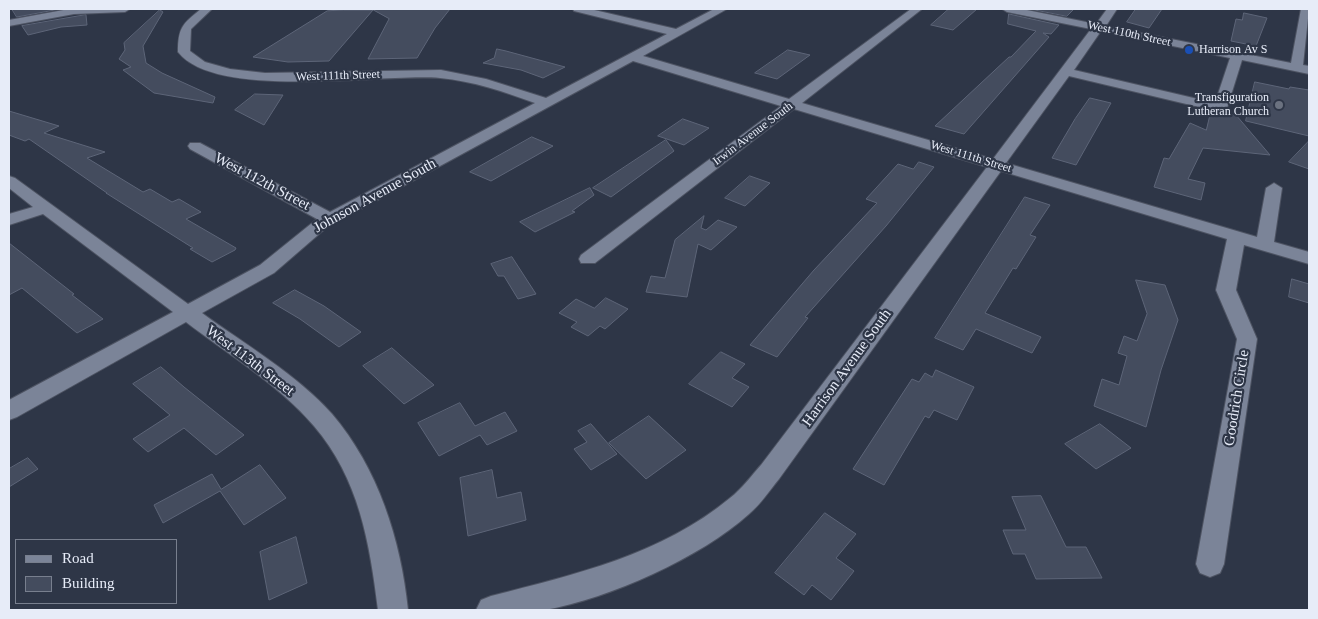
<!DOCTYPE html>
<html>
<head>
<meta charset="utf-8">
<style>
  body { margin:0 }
  #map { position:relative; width:1318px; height:619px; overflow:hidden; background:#2e3647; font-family:Georgia,serif }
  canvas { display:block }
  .frame { position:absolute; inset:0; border:10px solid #e7ecf8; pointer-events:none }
  .legend { position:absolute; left:15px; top:539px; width:162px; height:65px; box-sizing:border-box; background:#2e3647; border:1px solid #787f8e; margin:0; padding:6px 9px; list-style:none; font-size:15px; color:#e7ecf8 }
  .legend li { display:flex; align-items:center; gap:10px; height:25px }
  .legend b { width:25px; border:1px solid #787f8e }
</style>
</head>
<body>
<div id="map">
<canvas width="1318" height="619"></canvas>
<div class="frame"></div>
<ul class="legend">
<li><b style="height:6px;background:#7b8498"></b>Road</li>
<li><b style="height:14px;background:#444c5e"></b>Building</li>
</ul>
</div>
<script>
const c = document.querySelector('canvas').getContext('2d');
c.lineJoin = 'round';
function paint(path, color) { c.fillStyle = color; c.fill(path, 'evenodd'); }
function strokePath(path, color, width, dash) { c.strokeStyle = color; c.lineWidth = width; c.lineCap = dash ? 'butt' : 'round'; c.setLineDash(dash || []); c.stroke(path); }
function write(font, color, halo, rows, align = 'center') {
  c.font = font + ' Georgia,serif'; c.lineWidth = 4.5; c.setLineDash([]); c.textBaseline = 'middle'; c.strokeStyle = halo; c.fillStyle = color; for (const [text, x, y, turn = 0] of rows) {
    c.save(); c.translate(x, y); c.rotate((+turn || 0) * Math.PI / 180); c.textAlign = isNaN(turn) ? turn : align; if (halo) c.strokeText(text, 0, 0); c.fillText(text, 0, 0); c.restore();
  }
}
const building = new Path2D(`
  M12,9H60L17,17Z
  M372,9H450L435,28L417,58L368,59L389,19Z
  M949,9H977L953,30L931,25Z
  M1030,9H1074L1067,16Z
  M1136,9H1162L1149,28L1127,22Z
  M160,10L163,12L143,46L146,63L162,73L215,97L213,103L154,93L123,70L131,67L119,59L125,50L124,43Z
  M344,10H373L329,61L288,62L253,57L327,11Z
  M1244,13L1267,18L1256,46L1231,41L1236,19L1242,20Z
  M1009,14L1059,25L1051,34L1043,33L1049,37L964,134L935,126L1009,57H1011L1036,31L1008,24Z
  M86,15L87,25L61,27L28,35L22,26Z
  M497,49L506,51L565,67L543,78L521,70L483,63L494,58Z
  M788,50L810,55L777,79L755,73Z
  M1255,82L1289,89L1290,87L1309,90V136L1246,121Z
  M255,94L283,95L264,125L235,110Z
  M1090,98L1111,103L1076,165L1052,158L1075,119Z
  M9,111L59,126L44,133L105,152L87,158L143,192L150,189L172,202L179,199L201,212L186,219L236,248L235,250L212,262L190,249L193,248L106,193H107L29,139L25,141L9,135Z
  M1211,112L1236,115L1270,155L1203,148L1188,179L1205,183L1201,200L1154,187L1164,158L1169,159L1190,123L1206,130Z
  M683,119L709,128L684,145L658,136Z
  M532,137L553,146L491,181L470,172Z
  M666,140L674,151L611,197L593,188Z
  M1309,141V169L1289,162Z
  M919,162L934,167L886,226L805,317L808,318L777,357L750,345L814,270L877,203L866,199L898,164L913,169Z
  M750,176L770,183L745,206L725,198Z
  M590,188L594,195L572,211L575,212L535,232L520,222Z
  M1025,197L1050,205L1030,235L1036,237L1016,269L1013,268L985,313L1041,337L1032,353L976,329L963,350L935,338Z
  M704,216L701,228L706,230L718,220L737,227L711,250L698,244L687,297L646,292L651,276L665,278L675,240Z
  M9,243L74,294L72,295L103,319L77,333L22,288L9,295Z
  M512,257L536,294L518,299L504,276H498L491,264Z
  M1292,279L1309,284V303L1289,297Z
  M1136,280L1165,285L1178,320L1161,370L1146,427L1094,406L1102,379L1119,385L1127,356L1118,353L1124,336L1137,341L1147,314Z
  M295,290L324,306L361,332L339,347L300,319L273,303Z
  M606,298L628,309L605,329L600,326L588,336L571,327L577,322L559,313L576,299L594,308Z
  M392,348L434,385L404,404L363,366Z
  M721,352L745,364L732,378L749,387L732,407L689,384Z
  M161,367L184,387L244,435L216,455L184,428L148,452L133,439L170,415L133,384Z
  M936,370L974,387L957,420L934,410L929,418L925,416L884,485L853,469L912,379L919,382L925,373L932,377Z
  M460,403L475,426L505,412L517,431L487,445L480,435L439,456L418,423Z
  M649,416L686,450L646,479L609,443Z
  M591,424L617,454L591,470L574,449L587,442L578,431Z
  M1100,424L1131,448L1096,469L1065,444Z
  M28,458L38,469L9,487V469Z
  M260,465L286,498L244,525L220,491L163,523L154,505L212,474L221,489Z
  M492,470L497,498L521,492L526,520L468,536L460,478Z
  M1041,496L1066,547H1086L1102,578L1036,579L1025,554H1013L1003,530H1026L1012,497Z
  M825,513L856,534L836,558L854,571L831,600L812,585L804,595L775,573Z
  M296,537L307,583L269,600L260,552Z`);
paint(building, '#444c5e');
strokePath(building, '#5d6578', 1);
const minor = new Path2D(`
  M69,9H130L125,12L74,14L9,26V20Z
  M201,9H212L191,29L190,51L205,62L230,69L265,73L441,70L486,79L546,98L667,34L574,11L573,9H590L676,29L714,9H727L643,56L789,99L911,9H922L802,103L993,159L1091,29L1007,12L1002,9H1022L1096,24L1107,9H1117L1106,26L1291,63L1301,9H1309L1303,65L1309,66V74L1242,60L1227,108L1220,112L1069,76L1006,163L1257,237L1266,188L1274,183L1282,188L1274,242L1309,252V264L1244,245L1236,290L1257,339L1224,564L1220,573L1210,577L1200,573L1196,564L1237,339L1216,290L1227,239L1001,171L779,479C769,491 761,504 749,514C700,558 610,598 545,610C523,614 498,610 476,610L481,600L491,596C576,574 661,555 730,498C742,489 751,476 761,465L987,167L794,109L595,263H581L579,259L581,255L781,106L633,61L326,228L274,273L202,313C243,343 299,376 332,414C378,468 401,540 408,610H378C370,544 359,478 314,426C279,385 229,355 186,322L17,417L9,420V400L173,312L43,214L9,225V214L33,207L9,188V176L15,178L188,304L260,265L317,219L190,149L188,146L190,143H200L330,212L535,103C505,92 473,81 440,78C381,73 216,101 178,52C178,28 182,24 201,9ZM1101,31L1230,58L1215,103L1074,70Z`);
strokePath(minor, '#4d5362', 2);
paint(minor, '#7b8498');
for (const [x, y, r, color] of [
  [1189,50,5,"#1a4fb4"],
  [1279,105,5,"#6b7280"]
]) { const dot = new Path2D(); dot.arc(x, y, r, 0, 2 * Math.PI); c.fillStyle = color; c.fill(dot); strokePath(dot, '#2e3647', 2); }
write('12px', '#e7ecf8', '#2e3647', [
  ["West 110th Street",1129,34,12],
  ["West 111th Street",338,76,-2],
  ["Irwin Avenue South",753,134,-37],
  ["West 111th Street",971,157,17]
]);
write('12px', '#e7ecf8', '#2e3647', [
  ["Harrison Av S",1199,50],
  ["Transfiguration",1269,98,"right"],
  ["Lutheran Church",1269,112,"right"]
], 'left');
write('15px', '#e7ecf8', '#2e3647', [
  ["West 112th Street",262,182,28],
  ["Johnson Avenue South",375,196,-29],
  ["West 113th Street",250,361,37],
  ["Harrison Avenue South",847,368,-54],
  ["Goodrich Circle",1237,398,-81]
]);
</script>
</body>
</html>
